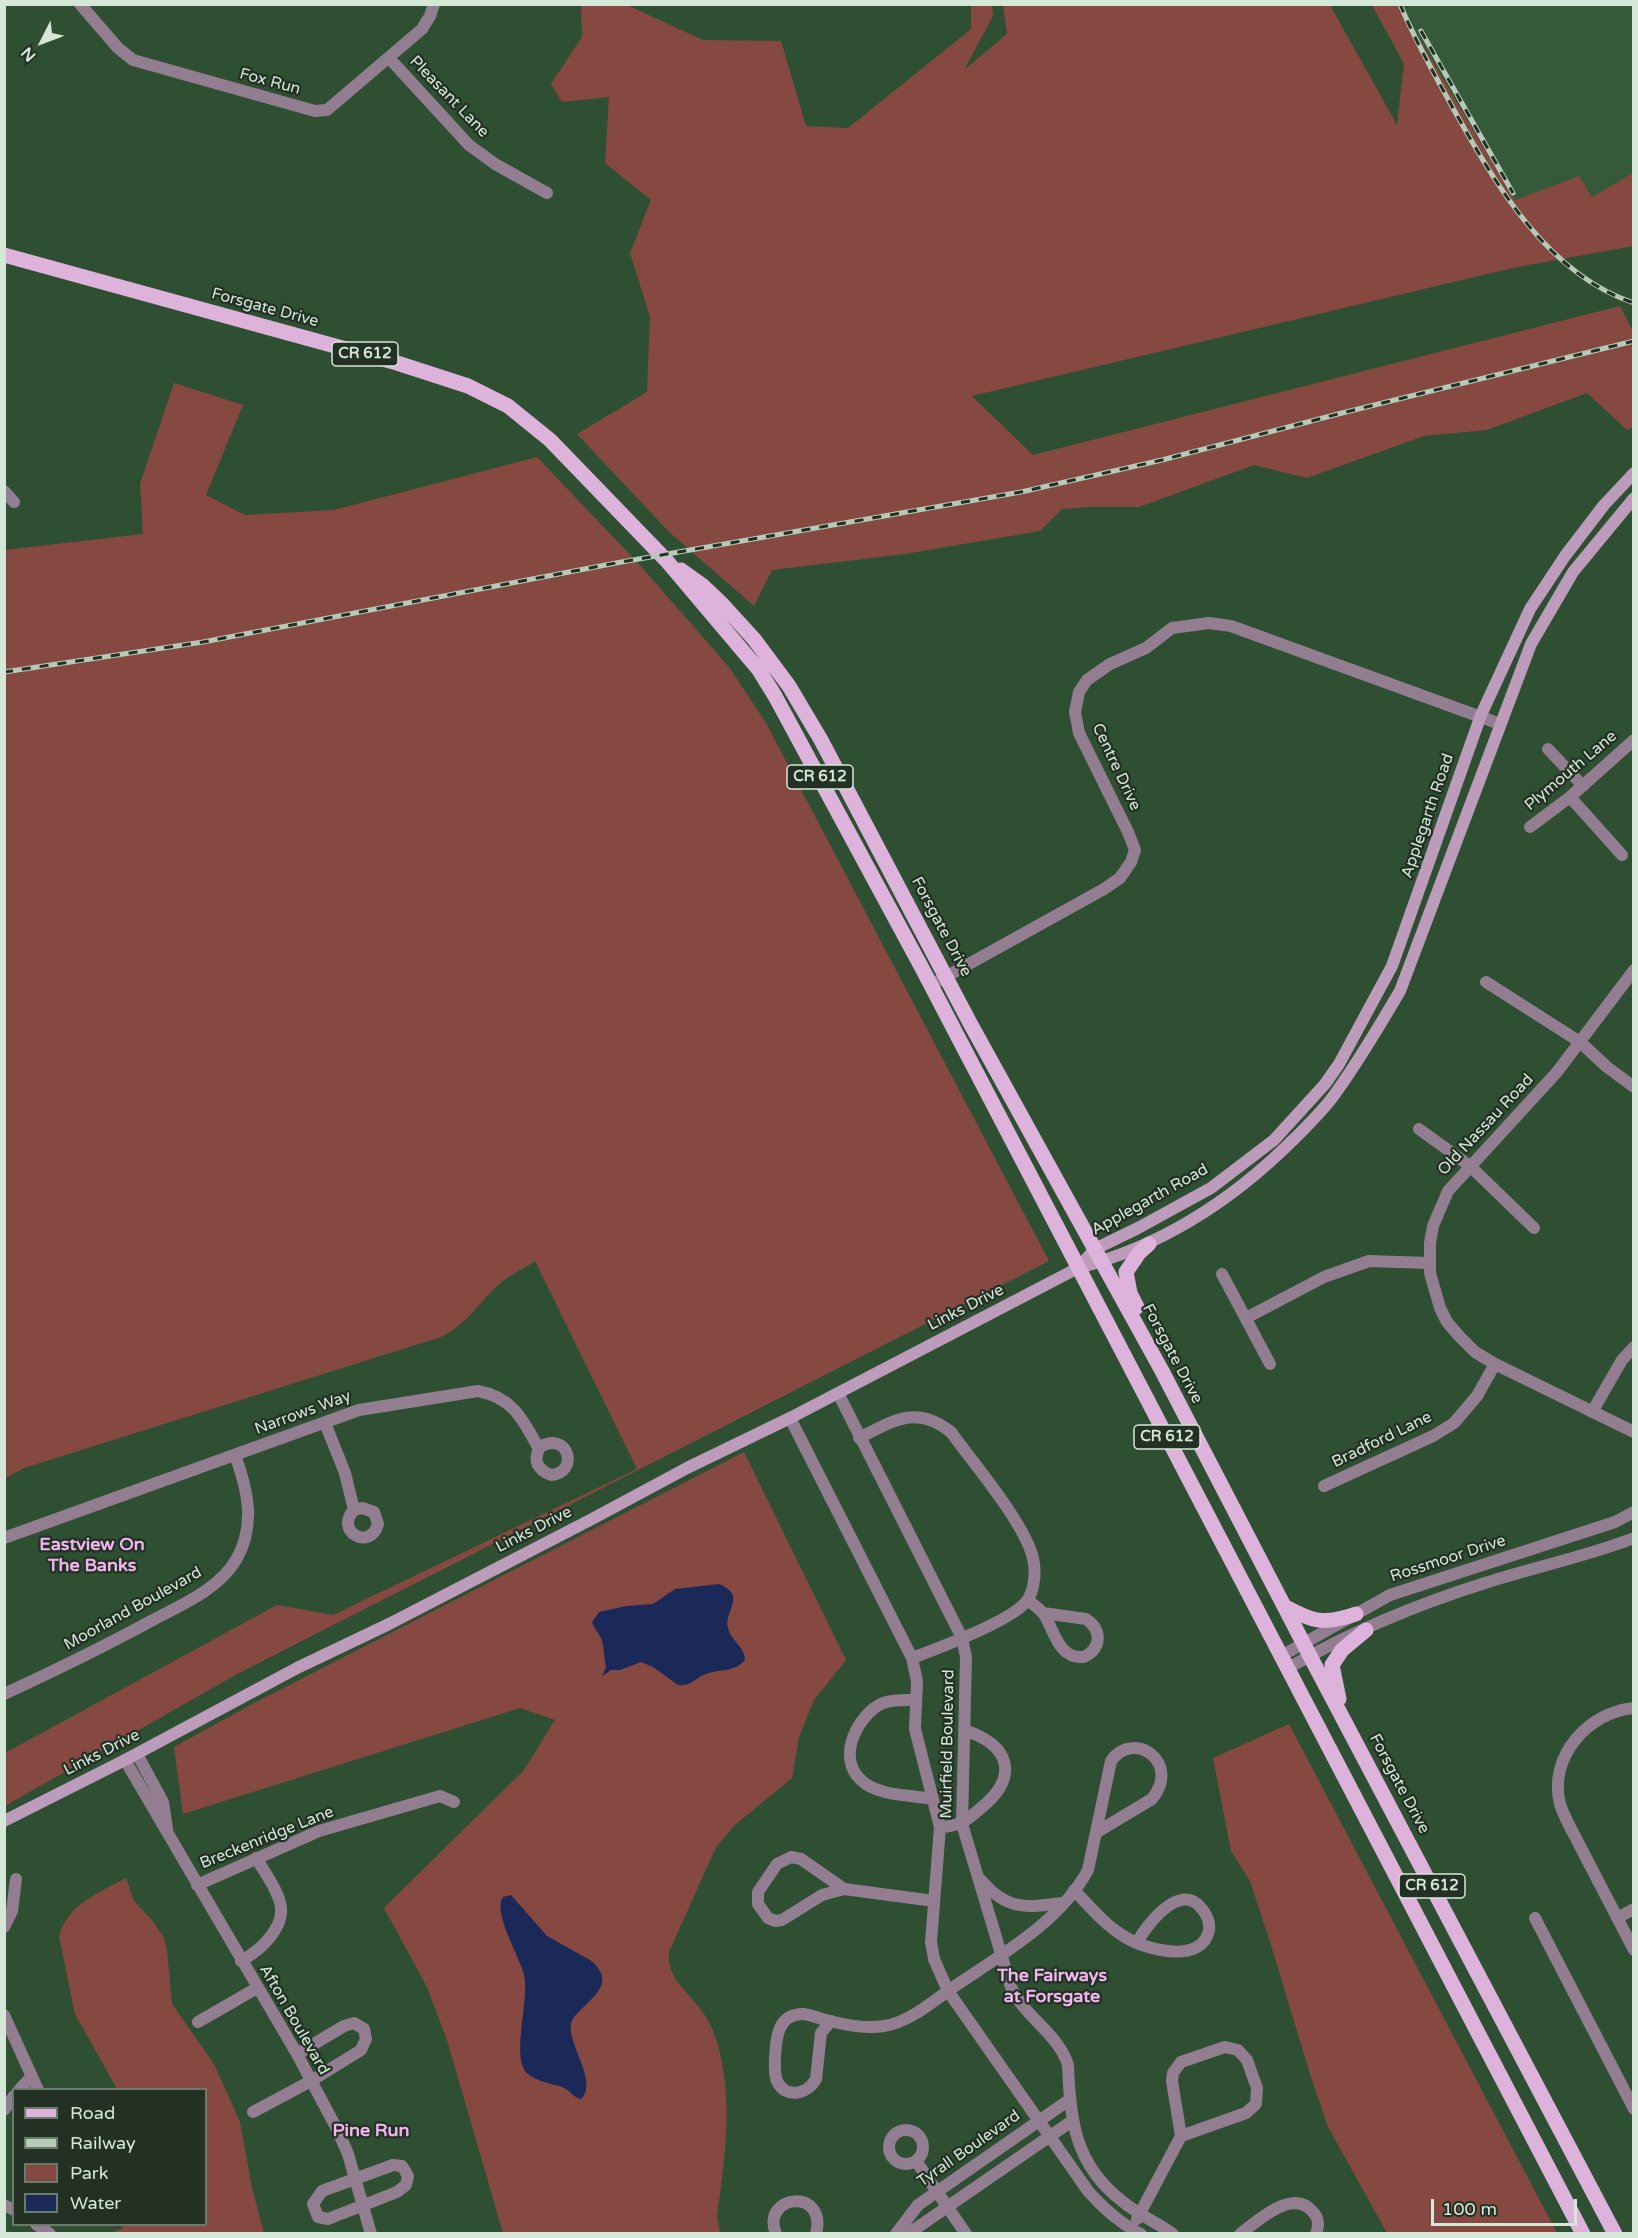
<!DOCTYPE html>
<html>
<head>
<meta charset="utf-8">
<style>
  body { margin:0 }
  #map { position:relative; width:1638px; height:2238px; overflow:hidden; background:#2f4f33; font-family:"Varela Round",sans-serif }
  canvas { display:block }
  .frame { position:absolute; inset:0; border:6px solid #d5e7d6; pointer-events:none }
  .legend { position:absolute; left:12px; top:2088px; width:195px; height:138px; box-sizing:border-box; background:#223124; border:2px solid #6a7a6b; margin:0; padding:8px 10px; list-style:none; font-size:18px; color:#d5e7d6 }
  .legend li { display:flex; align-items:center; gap:12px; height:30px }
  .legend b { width:30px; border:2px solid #6a7a6b }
  .north { position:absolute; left:12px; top:12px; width:60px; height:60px; -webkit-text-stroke:4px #223124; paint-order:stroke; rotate:228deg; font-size:16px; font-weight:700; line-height:24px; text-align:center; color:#d5e7d6 }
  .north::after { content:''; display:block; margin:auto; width:21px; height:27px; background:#d5e7d6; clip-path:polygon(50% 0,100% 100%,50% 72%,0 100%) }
  .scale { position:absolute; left:1431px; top:2199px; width:146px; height:27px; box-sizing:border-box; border:3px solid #d5e7d6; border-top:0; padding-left:8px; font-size:18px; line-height:21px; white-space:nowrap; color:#d5e7d6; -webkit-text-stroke:4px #223124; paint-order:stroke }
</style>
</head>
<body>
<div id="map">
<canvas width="1638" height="2238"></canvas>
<div class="frame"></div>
<ul class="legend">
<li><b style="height:8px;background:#ddb2db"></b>Road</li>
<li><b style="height:8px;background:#b6cab7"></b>Railway</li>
<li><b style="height:16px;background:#864942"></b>Park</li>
<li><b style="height:16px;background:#1a2958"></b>Water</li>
</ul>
<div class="north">N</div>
<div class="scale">100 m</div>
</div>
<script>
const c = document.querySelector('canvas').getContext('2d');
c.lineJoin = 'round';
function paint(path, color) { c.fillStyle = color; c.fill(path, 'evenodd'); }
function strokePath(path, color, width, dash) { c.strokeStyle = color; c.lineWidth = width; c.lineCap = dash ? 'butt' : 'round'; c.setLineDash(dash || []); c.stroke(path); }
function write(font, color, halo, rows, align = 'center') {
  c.font = font + ' "Varela Round",sans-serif'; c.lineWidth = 4.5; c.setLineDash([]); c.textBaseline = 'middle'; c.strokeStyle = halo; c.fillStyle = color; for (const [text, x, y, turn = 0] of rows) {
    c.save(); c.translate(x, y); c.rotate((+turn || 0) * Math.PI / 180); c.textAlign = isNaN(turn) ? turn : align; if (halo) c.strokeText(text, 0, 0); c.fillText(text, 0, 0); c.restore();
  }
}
paint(new Path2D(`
  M1399,5H1633V173L1592,197L1579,176L1515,200Z`), '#345a39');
paint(new Path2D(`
  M1330,5L1397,125L1404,64L1372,5H1399L1515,200L1579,176L1592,197L1633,173V246L1517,267L972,396L1033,455L1620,306L1633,332V427L1627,430L1587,393L1487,430L1424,436L1307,478L1254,465L1139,507H1089L1062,509L1040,531L905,554L772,570L754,606L669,532L577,434L647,392L650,317L630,253L651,200L605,163L609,97L562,102L551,84L582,37L581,5H627L703,40L781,41L806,126L848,128L971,29V5H992L993,16L964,70L1007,34L1003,5Z
  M174,383L243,405L206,495L245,515L334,510L537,457L638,563L729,667L766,723L1049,1261L237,1674L5,1806V1753L277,1605L333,1615L637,1469L535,1261C523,1269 507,1276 496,1287C478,1305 464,1326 441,1337L24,1468L5,1478V550L143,534L140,484Z
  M744,1452L846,1660L814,1700L799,1737L792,1778L736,1824L716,1847L669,1952C666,1980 691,1993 704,2014C709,2021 713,2030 716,2039C734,2095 725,2158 717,2216L720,2233H503L447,2040L427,1987L384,1908L524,1770L555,1720L520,1708L183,1814L174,1747L254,1703Z
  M1289,1724L1557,2233H1387L1328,2127L1310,2074L1271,1945L1250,1881L1231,1851L1213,1758Z
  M126,1878L134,1901L152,1920L164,1938L167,1950L172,2004L214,2064L240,2122L252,2188L264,2233H110L122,2229V2225L206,2224V2090L117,2089L75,2014L59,1937C67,1904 99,1893 126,1878Z`), '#864942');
paint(new Path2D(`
  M719,1584C748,1596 723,1611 728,1628C731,1641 745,1647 745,1660C735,1672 722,1669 709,1673C696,1676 693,1687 678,1685L653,1667L641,1662L620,1670H611L602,1676L606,1667C604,1659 604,1646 602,1641C600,1633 594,1630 592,1622L599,1612L626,1606L653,1604L675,1589Z
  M511,1895L547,1936L590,1960C625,1988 575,2005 571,2024C567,2043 599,2083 581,2099C572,2097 570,2090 562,2087C550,2083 538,2082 528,2074C510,2059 530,2000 524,1975C520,1957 492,1912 503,1897Z`), '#1a2958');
strokePath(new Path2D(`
  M80,4L118,48L133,60L315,111L327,110L422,29L430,16L434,4
  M389,58L469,145L495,164L547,193
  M4,491L14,502
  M1548,749L1583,786
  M1570,797L1622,855
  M1530,827L1570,797L1634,740
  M1634,970L1557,1072L1448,1191L1433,1226L1430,1243V1273L1440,1308L1447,1322L1459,1336L1475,1352L1495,1364L1634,1432
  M1486,982L1580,1042L1607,1067L1634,1087
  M931,985L1104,889L1120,878L1131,862L1135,850L1128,832L1079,733L1075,712L1079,692L1087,680L1110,664L1146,648L1172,628L1209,623L1231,626L1500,724
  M1419,1129L1470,1166L1534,1228
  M1222,1274L1270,1364
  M1246,1318L1324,1277L1369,1261L1429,1263
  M838,1393L962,1638L966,1657L962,1824L1011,1987C1025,2018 1058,2033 1068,2065C1070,2120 1075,2165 1122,2201C1137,2214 1156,2222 1173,2234
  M1592,1412L1622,1360L1634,1347
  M790,1418L912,1658L917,1681L915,1729L940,1827L931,1942L934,1959L948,1991L1088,2191C1103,2208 1121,2224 1141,2234
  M325,1423L345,1473L354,1510C334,1531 370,1552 378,1524L374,1512L362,1508L354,1510
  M859,1438C893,1421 916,1404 951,1432C973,1463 1024,1522 1033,1558C1036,1571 1035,1591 1026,1602C1009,1622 939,1648 912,1658
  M1324,1486L1433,1436L1454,1423L1477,1396L1495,1364
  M4,1538L359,1410L478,1391C514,1398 523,1420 539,1449C533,1461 538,1470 551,1475C580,1472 568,1432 542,1446
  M1028,1600C1033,1605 1041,1609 1045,1616C1055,1633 1059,1659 1084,1657C1102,1648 1102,1630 1086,1619L1043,1613
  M1281,1656L1390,1595L1615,1522L1634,1512
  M1288,1668C1349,1633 1418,1604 1485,1583C1534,1567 1585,1557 1634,1538
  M4,1694C54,1671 103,1647 151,1621C181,1605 218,1590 236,1560C256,1526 248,1490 235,1455
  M915,1700C905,1700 893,1699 883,1703C858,1714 836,1757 861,1780C877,1796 911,1795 932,1799
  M1634,1708C1588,1712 1548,1757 1560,1804C1562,1810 1564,1815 1567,1821L1634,1950
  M137,1754L163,1802L167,1829
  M125,1760L297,2054L338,2131L348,2154L371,2234
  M940,1827C961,1826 966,1821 981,1808C1020,1776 1010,1745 964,1730
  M981,1880C1006,1910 1025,1908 1062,1903
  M197,1885L319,1831L440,1796L454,1802
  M844,1889L822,1895L782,1920L775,1921L768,1918L758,1904V1892L777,1864L791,1857L801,1859L844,1889L934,1901
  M1074,1890C1090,1907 1105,1925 1125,1937C1146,1950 1202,1965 1209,1930C1210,1922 1207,1915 1202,1909C1181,1880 1146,1925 1137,1943
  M1535,1918L1634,2109
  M1617,1918L1634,1909
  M4,1927L12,1911L16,1879
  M241,1961C261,1950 289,1925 279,1899C274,1884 264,1871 256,1858
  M4,2015L38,2090
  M831,2021L821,2033L816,2079C807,2095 785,2099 777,2081C774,2074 775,2065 775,2058C776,2039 777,2014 803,2014C812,2015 821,2019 829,2021C847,2025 866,2029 884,2026C910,2022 933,2001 955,1986C1002,1954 1060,1922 1088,1870L1111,1761C1133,1729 1182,1762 1152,1799L1097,1832
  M198,2022L257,1988
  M19,2090L32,2076
  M4,2110L14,2096
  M253,2112L311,2081L361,2050L366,2039L364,2029L354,2023L344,2026L297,2054
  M889 2147a17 17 0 1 1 34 0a17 17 0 1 1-34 0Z
  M916,2161L966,2234
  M393,2165L402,2166L408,2176L406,2185L397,2192L328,2219L318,2217L313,2204L322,2191Z
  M4,2205L14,2210
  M1137,2219L1181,2136L1172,2081L1173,2073L1181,2062L1225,2047L1238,2050L1247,2060L1257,2088L1256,2104L1246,2113L1181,2136
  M36,2224L50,2234
  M776,2234C760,2194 828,2187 816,2234
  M896,2234L918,2205L1069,2100
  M908,2234L1072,2121
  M1240,2234C1258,2221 1293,2187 1313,2212C1319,2218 1319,2226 1316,2234`), '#927d91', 12);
strokePath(new Path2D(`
  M1078,1268L1095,1249L1138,1228L1211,1188L1274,1140L1325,1084L1339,1064L1392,966L1481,715L1530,609L1565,556L1604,505L1634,473
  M4,1821L125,1760L297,1668L389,1624L592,1519L687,1468L790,1418L1078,1268C1162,1246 1234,1199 1294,1139C1309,1124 1325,1109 1337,1091C1360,1059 1380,1025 1400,991L1531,644L1573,572L1634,498`), '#bc9bbb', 12);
strokePath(new Path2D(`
  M4,255L397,363L468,386L508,406L550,440L666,560L759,670L775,696L923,970L1583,2234
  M681,570L702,585L722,604L754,639L789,686L821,740L970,1023L1162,1371L1310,1656L1615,2234
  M1137,1307L1130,1293L1126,1272L1139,1253L1149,1244
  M1284,1606C1313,1622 1324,1625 1356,1614
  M1339,1699L1332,1665L1342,1650L1366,1630`), '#ddb2db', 15);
const rail = new Path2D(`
  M1400,4C1415,41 1435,75 1454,110C1496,185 1547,274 1634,303
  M1421,31L1513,193
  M4,672L203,642L616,563L1021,492L1162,460L1342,413L1634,341`);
strokePath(rail, '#b6cab7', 5);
strokePath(rail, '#223124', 3, [9]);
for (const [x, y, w] of [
  [365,354,66],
  [820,777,66],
  [1167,1437,66],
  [1432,1886,66]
]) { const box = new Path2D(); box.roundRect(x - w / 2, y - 12, w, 24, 4.5); c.fillStyle = '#223124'; c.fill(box); strokePath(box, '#d5e7d6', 1.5); }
write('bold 15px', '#d5e7d6', null, [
  ["CR 612",365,354],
  ["CR 612",820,777],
  ["CR 612",1167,1437],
  ["CR 612",1432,1886]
]);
write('16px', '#d5e7d6', '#223124', [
  ["Fox Run",270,82,15],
  ["Pleasant Lane",449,97,46],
  ["Forsgate Drive",265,308,15],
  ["Centre Drive",1116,767,65],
  ["Plymouth Lane",1571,771,-40],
  ["Applegarth Road",1428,816,-71],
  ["Forsgate Drive",941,927,62],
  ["Old Nassau Road",1486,1125,-47],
  ["Applegarth Road",1150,1200,-29],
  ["Links Drive",966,1308,-27],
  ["Forsgate Drive",1172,1354,62],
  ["Narrows Way",303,1413,-20],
  ["Bradford Lane",1382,1440,-26],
  ["Links Drive",534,1530,-27],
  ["Rossmoor Drive",1448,1559,-18],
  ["Moorland Boulevard",133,1609,-29],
  ["Muirfield Boulevard",948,1744,-89],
  ["Links Drive",102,1753,-27],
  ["Forsgate Drive",1399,1784,62],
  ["Breckenridge Lane",267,1838,-22],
  ["Afton Boulevard",294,2020,60],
  ["Tyrall Boulevard",969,2149,-35]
]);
write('bold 18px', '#f1b6ee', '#223124', [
  ["Eastview On",92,1545],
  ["The Banks",92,1566],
  ["The Fairways",1052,1976],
  ["at Forsgate",1052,1997],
  ["Pine Run",371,2131]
]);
</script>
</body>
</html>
